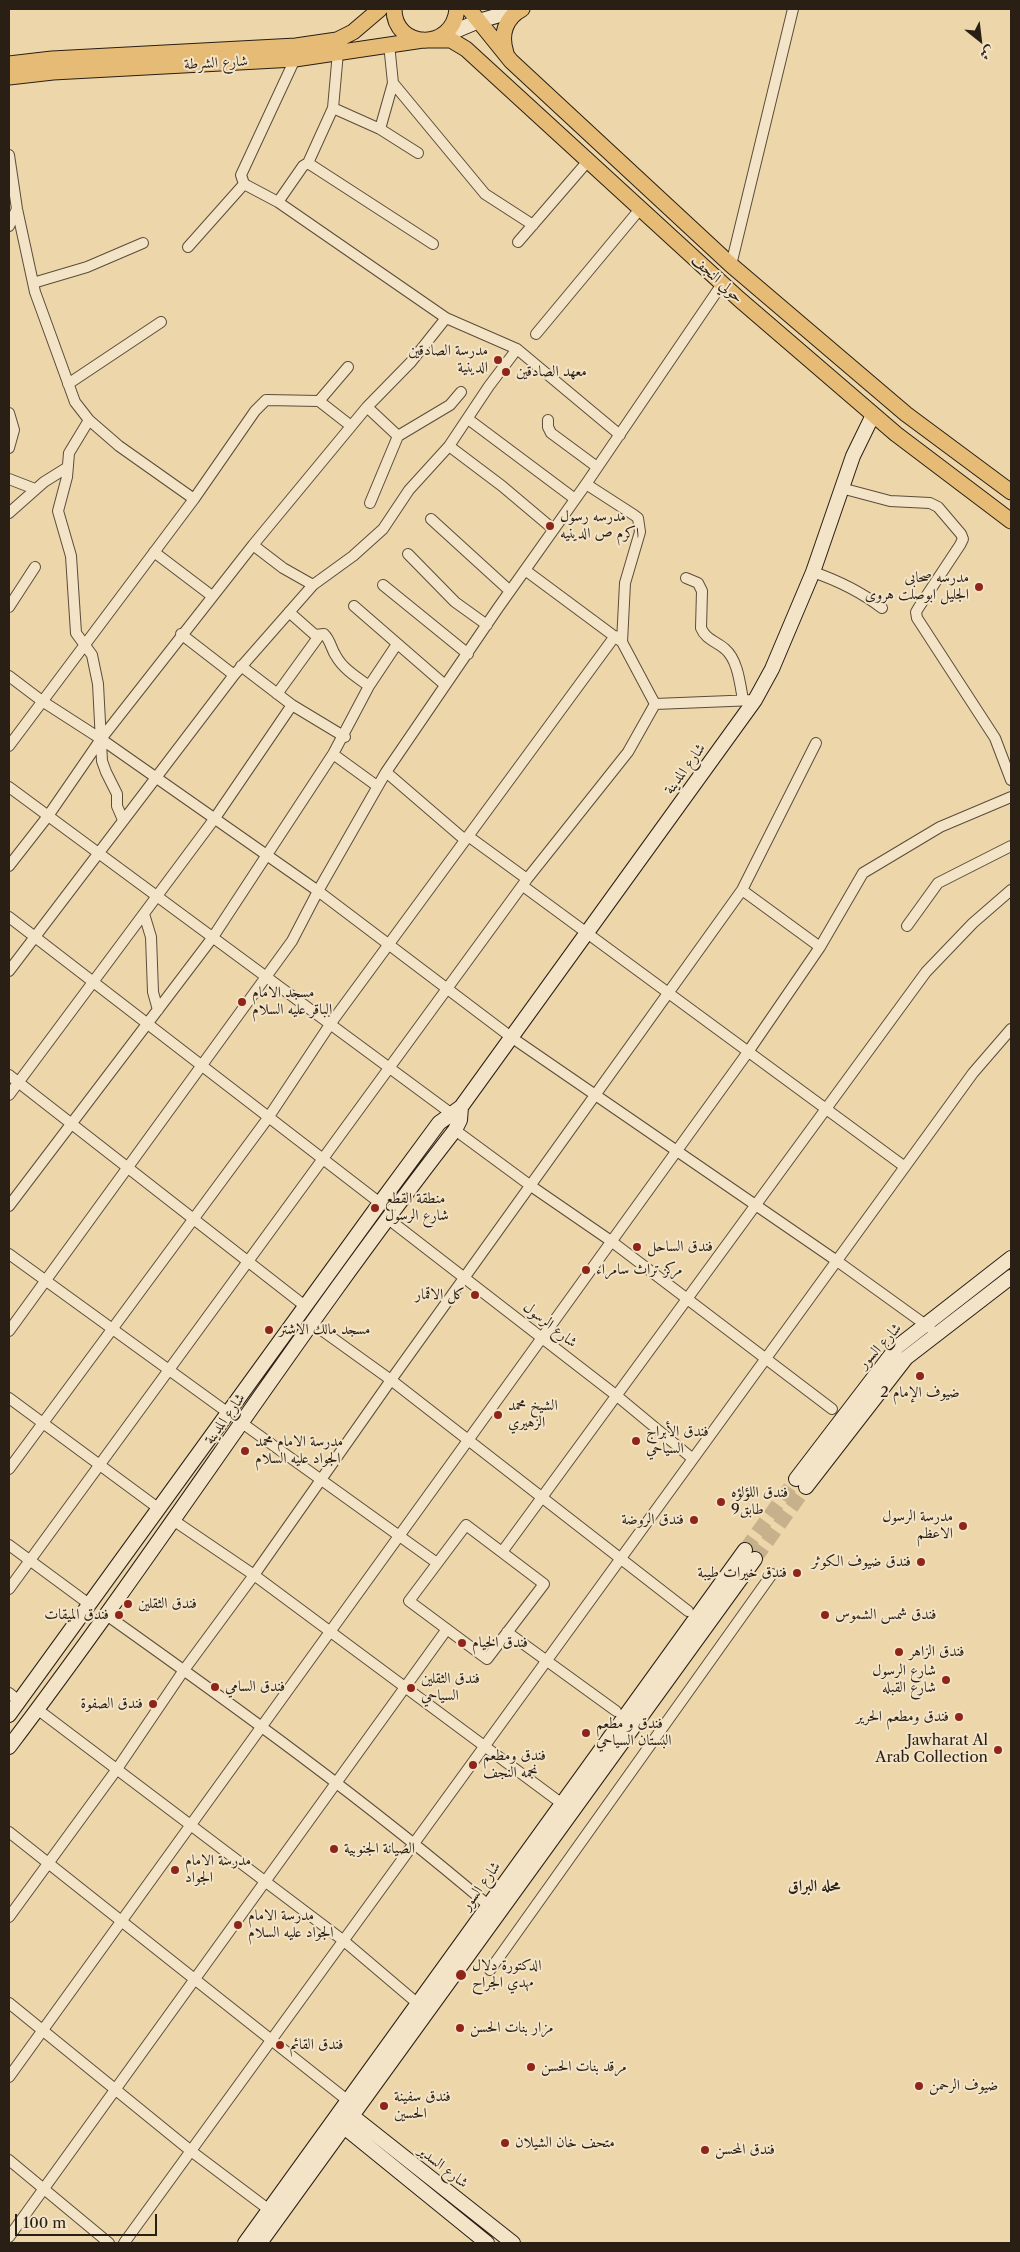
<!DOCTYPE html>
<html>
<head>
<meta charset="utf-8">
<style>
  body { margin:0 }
  #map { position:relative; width:1020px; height:2252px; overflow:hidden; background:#edd6aa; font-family:"Libre Caslon Text",Amiri,serif }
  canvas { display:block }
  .frame { position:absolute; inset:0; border:10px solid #291f15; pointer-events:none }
  .north { position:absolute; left:955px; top:15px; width:50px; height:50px; -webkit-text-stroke:4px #f3e4c8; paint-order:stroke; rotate:151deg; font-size:14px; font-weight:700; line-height:20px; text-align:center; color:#291f15 }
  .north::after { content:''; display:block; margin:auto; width:18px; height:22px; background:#291f15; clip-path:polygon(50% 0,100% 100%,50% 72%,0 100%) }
  .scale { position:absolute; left:15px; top:2214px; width:142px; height:22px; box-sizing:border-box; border:2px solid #291f15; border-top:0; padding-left:6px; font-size:15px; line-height:18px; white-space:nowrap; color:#291f15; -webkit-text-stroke:4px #f3e4c8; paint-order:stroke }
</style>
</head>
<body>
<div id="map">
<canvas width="1020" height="2252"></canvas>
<div class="frame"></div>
<div class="north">ش</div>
<div class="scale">100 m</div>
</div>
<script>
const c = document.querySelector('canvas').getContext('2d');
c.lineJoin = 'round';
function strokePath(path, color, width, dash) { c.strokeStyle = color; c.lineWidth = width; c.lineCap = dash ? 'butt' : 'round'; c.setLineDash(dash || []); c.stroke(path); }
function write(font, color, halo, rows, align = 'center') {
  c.font = font + ' "Libre Caslon Text",Amiri,serif'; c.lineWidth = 4; c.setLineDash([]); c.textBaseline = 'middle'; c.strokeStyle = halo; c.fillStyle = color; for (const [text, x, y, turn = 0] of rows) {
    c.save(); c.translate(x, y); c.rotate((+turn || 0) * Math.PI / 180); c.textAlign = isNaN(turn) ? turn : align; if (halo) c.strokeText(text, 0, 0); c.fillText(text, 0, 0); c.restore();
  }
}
strokePath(new Path2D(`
  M745,1550L796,1479
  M755,1559L806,1487`), '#c6b18c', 14, [14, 7]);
const street = new Path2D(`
  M389,44L393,83L485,194L533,225
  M295,59L241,175L244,184L278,202L446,318L517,349L620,435
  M333,108L380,129L418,153
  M380,129L393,83
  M9,155L17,209L35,292L75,402L89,420L119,446L194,499
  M308,163L333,108L338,52
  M278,202L303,166L308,163L433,244
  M9,226L17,209
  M518,242L588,161
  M188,247L244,184
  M731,265L793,9
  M33,283L87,267L143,243
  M536,334L640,209
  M68,384L161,322
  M319,401L348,367
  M367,407L398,436
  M9,413L14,430L9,448
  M468,419L575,499
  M89,420L69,453L67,477L58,511L71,556L76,633L92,655L98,684L102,761L106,772L117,794V806L123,820
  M548,420V427L551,433L597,467
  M449,446L502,486L553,529
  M9,479L35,489
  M586,484L634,515L638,518L640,532L625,583L622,642
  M841,488L890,501L930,503L938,507L961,534L963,539L960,545L919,607L916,612L917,618L995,738L1011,780
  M370,503L398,436L450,405L461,392
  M9,513L44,482L68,467
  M431,519L510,591
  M253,545L283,568L313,585
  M154,552L212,596
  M408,554L455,602L487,625
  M525,570L622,642L655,704
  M813,572C839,581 860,591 882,608
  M686,578L698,583L702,591L701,628C706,640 716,641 725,649C738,660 740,684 743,700
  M383,585L468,654
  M354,606L445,685
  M9,607L35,567
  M289,612L315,635L324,634C331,641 331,649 336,656C343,669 358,678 369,686
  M181,634L234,675
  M241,666L292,705L345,737
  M9,676L42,701L101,739L318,891L511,1037L837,1261L930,1328
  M277,694L319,636
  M9,746L194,499L255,411L266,400L319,401L351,426
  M333,754L377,786
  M386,772L465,840
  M9,787L456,1117
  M468,836L527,879
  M9,866L48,816L101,739L253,545L367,407L411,362L446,318
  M523,886L905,1167
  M742,890L820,947
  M144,914L151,937L153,992L158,1010
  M9,917L380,1203
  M907,926L938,883L1011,846
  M9,971L234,675L313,585L353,556L383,529L409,490L449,446L489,386L517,349
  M9,1075L305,1306
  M9,1095L215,818L292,705
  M455,1130L531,1186L611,1241L832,1409
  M9,1206L213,937L333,754L369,686L397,644
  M387,1218L617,1396L693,1459
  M9,1254L227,1412
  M313,1324L391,1380L688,1611
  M9,1331L292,941L318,891L386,772L498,608L586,484L722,284
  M9,1398L158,1508
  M242,1423L437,1563
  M9,1469L268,1118L331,1023L615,636
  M173,1520L254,1575L561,1803
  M466,1525L544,1584L487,1659L409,1601Z
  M9,1545L89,1604
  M502,1552L926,972L973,923L1011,890
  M9,1589L527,879L628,752L655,704L755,700
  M105,1614C236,1707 366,1801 488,1905
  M507,1632L616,1711
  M9,1693L19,1701
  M37,1709L344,1941L417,2003
  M9,1832L347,2100
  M9,1917L117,1769L184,1670L254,1575L391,1380L742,890L816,743
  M490,1970L772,1574
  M9,2003L191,2151L268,2209
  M9,2077L748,1052L820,947L863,873L940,827L1011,797
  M9,2160L109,2243
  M9,2237L447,1629
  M124,2243L973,1073L1011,1029`);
const secondary = new Path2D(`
  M441,37L479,21L520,9
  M796,1479L897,1347L1011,1258
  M806,1487L906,1358L1011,1277
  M9,1715L380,1203L439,1123L461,1107L755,700L772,669L813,572L853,456L873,415
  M9,1747C162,1545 299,1330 455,1130L460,1120L461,1107
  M346,2111L513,2243
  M338,2122L487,2243
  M245,2243L745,1550
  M260,2243L755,1559`);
const primary = new Path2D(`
  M394,9C394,49 453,52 457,9
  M469,9L511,61L731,265L906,414L1011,492
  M429,40H451L466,49L739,299L896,434L1011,521
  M506,53C500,35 505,18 522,9
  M9,64L52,59L296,46L337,40L353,32L380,9
  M9,77L53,72L295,59L423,40`);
strokePath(street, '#5a4d3a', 12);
strokePath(secondary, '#291f15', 16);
strokePath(primary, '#291f15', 17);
strokePath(street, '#f3e4c8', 10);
strokePath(secondary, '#f3e4c8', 14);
strokePath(primary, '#e6bb75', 15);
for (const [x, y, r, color] of [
  [498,360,5,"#8f2418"],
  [506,372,5,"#8f2418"],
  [550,526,5,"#8f2418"],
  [979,587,5,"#8f2418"],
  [242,1002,5,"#8f2418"],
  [375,1208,5,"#8f2418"],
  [637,1247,5,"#8f2418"],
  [586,1270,5,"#8f2418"],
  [475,1295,5,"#8f2418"],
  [269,1330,5,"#8f2418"],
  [920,1376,5,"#8f2418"],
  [498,1415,5,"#8f2418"],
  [636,1441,5,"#8f2418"],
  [245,1451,5,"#8f2418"],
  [721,1502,5,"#8f2418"],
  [694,1520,5,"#8f2418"],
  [963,1526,5,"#8f2418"],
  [921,1562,5,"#8f2418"],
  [797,1573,5,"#8f2418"],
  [128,1604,5,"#8f2418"],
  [119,1615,5,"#8f2418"],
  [825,1615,5,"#8f2418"],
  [462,1643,5,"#8f2418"],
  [899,1652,5,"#8f2418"],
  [946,1680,5,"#8f2418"],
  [215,1687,5,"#8f2418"],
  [411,1688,5,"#8f2418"],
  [153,1704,5,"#8f2418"],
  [959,1717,5,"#8f2418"],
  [586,1733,5,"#8f2418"],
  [998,1750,5,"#8f2418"],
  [473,1765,5,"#8f2418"],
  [334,1849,5,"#8f2418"],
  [175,1870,5,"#8f2418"],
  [238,1925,5,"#8f2418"],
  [461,1975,6,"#8f2418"],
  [460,2028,5,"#8f2418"],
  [280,2045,5,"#8f2418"],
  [531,2067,5,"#8f2418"],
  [919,2086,5,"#8f2418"],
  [384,2106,5,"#8f2418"],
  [505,2143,5,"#8f2418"],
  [705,2150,5,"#8f2418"]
]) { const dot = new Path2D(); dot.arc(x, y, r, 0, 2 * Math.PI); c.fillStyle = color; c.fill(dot); strokePath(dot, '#f3e4c8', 2); }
write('15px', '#291f15', '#f3e4c8', [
  ["شارع الشرطة",216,63,-3],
  ["حولي النجف",717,279,42],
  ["شارع المدينة",685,769,-54],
  ["شارع الرسول",550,1325,38],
  ["شارع السور",880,1346,-47],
  ["شارع المدينة",225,1419,-55],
  ["شارع السور",481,1886,-54],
  ["شارع السدير",443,2167,38]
]);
write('15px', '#291f15', '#f3e4c8', [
  ["مدرسة الصادقين",488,351,"right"],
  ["الدينية",488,368,"right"],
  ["معهد الصادقين",516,372],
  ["مدرسه رسول",560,517],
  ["اکرم ص الدینیه",560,534],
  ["مدرسه صحابی",969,578,"right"],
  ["الجلیل ابوصلت هروی",969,595,"right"],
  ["مسجد الامام",252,993],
  ["الباقر عليه السلام",252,1010],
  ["منطقة القطع",385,1199],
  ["شارع الرسول",385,1216],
  ["فندق الساحل",647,1247],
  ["مركز تراث سامراء",596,1270],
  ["كل الاقمار",465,1295,"right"],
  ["مسجد مالك الاشتر",279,1330],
  ["ضيوف الإمام 2",920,1393,"center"],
  ["الشيخ محمد",508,1406],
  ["الزهيري",508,1423],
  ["فندق الأبراج",646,1432],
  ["السياحي",646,1449],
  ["مدرسة الامام محمد",255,1442],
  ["الجواد عليه السلام",255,1459],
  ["فندق اللؤلؤه",731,1493],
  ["9طابق",731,1510],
  ["مدرسة الرسول",953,1517,"right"],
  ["الاعظم",953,1534,"right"],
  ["فندق الروضة",684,1520,"right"],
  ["فندق ضيوف الكوثر",911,1562,"right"],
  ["فندق خيرات طيبة",787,1573,"right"],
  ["فندق الثقلين",138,1604],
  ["فندق الميقات",109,1615,"right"],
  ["فندق شمس الشموس",835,1615],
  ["فندق الخيام",472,1643],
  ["فندق الزاهر",909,1652],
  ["شارع الرسول",936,1671,"right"],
  ["شارع القبله",936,1688,"right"],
  ["فندق الثقلين",421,1679],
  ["السياحي",421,1696],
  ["فندق السامي",225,1687],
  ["فندق الصفوة",143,1704,"right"],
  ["فندق ومطعم الحرير",949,1717,"right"],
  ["فندق و مطعم",596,1724],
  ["البستان السياحي",596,1741],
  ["Jawharat Al",988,1741,"right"],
  ["Arab Collection",988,1758,"right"],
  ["فندق ومطعم",483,1756],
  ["نجمه النجف",483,1773],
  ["الصيانة الجنوبية",344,1849],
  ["مدرسة الامام",185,1861],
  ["الجواد",185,1878],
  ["مدرسة الامام",248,1916],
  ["الجواد عليه السلام",248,1933],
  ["الدكتورة دلال",472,1966],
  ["مهدي الجراح",472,1983],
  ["مزار بنات الحسن",470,2028],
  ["فندق القائم",290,2045],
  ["مرقد بنات الحسن",541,2067],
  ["ضيوف الرحمن",929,2086],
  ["فندق سفينة",394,2097],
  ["الحسين",394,2114],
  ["متحف خان الشيلان",515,2143],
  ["فندق المحسن",715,2150]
], 'left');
write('bold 16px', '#291f15', '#f3e4c8', [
  ["محله البراق",814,1886]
]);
</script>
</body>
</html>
